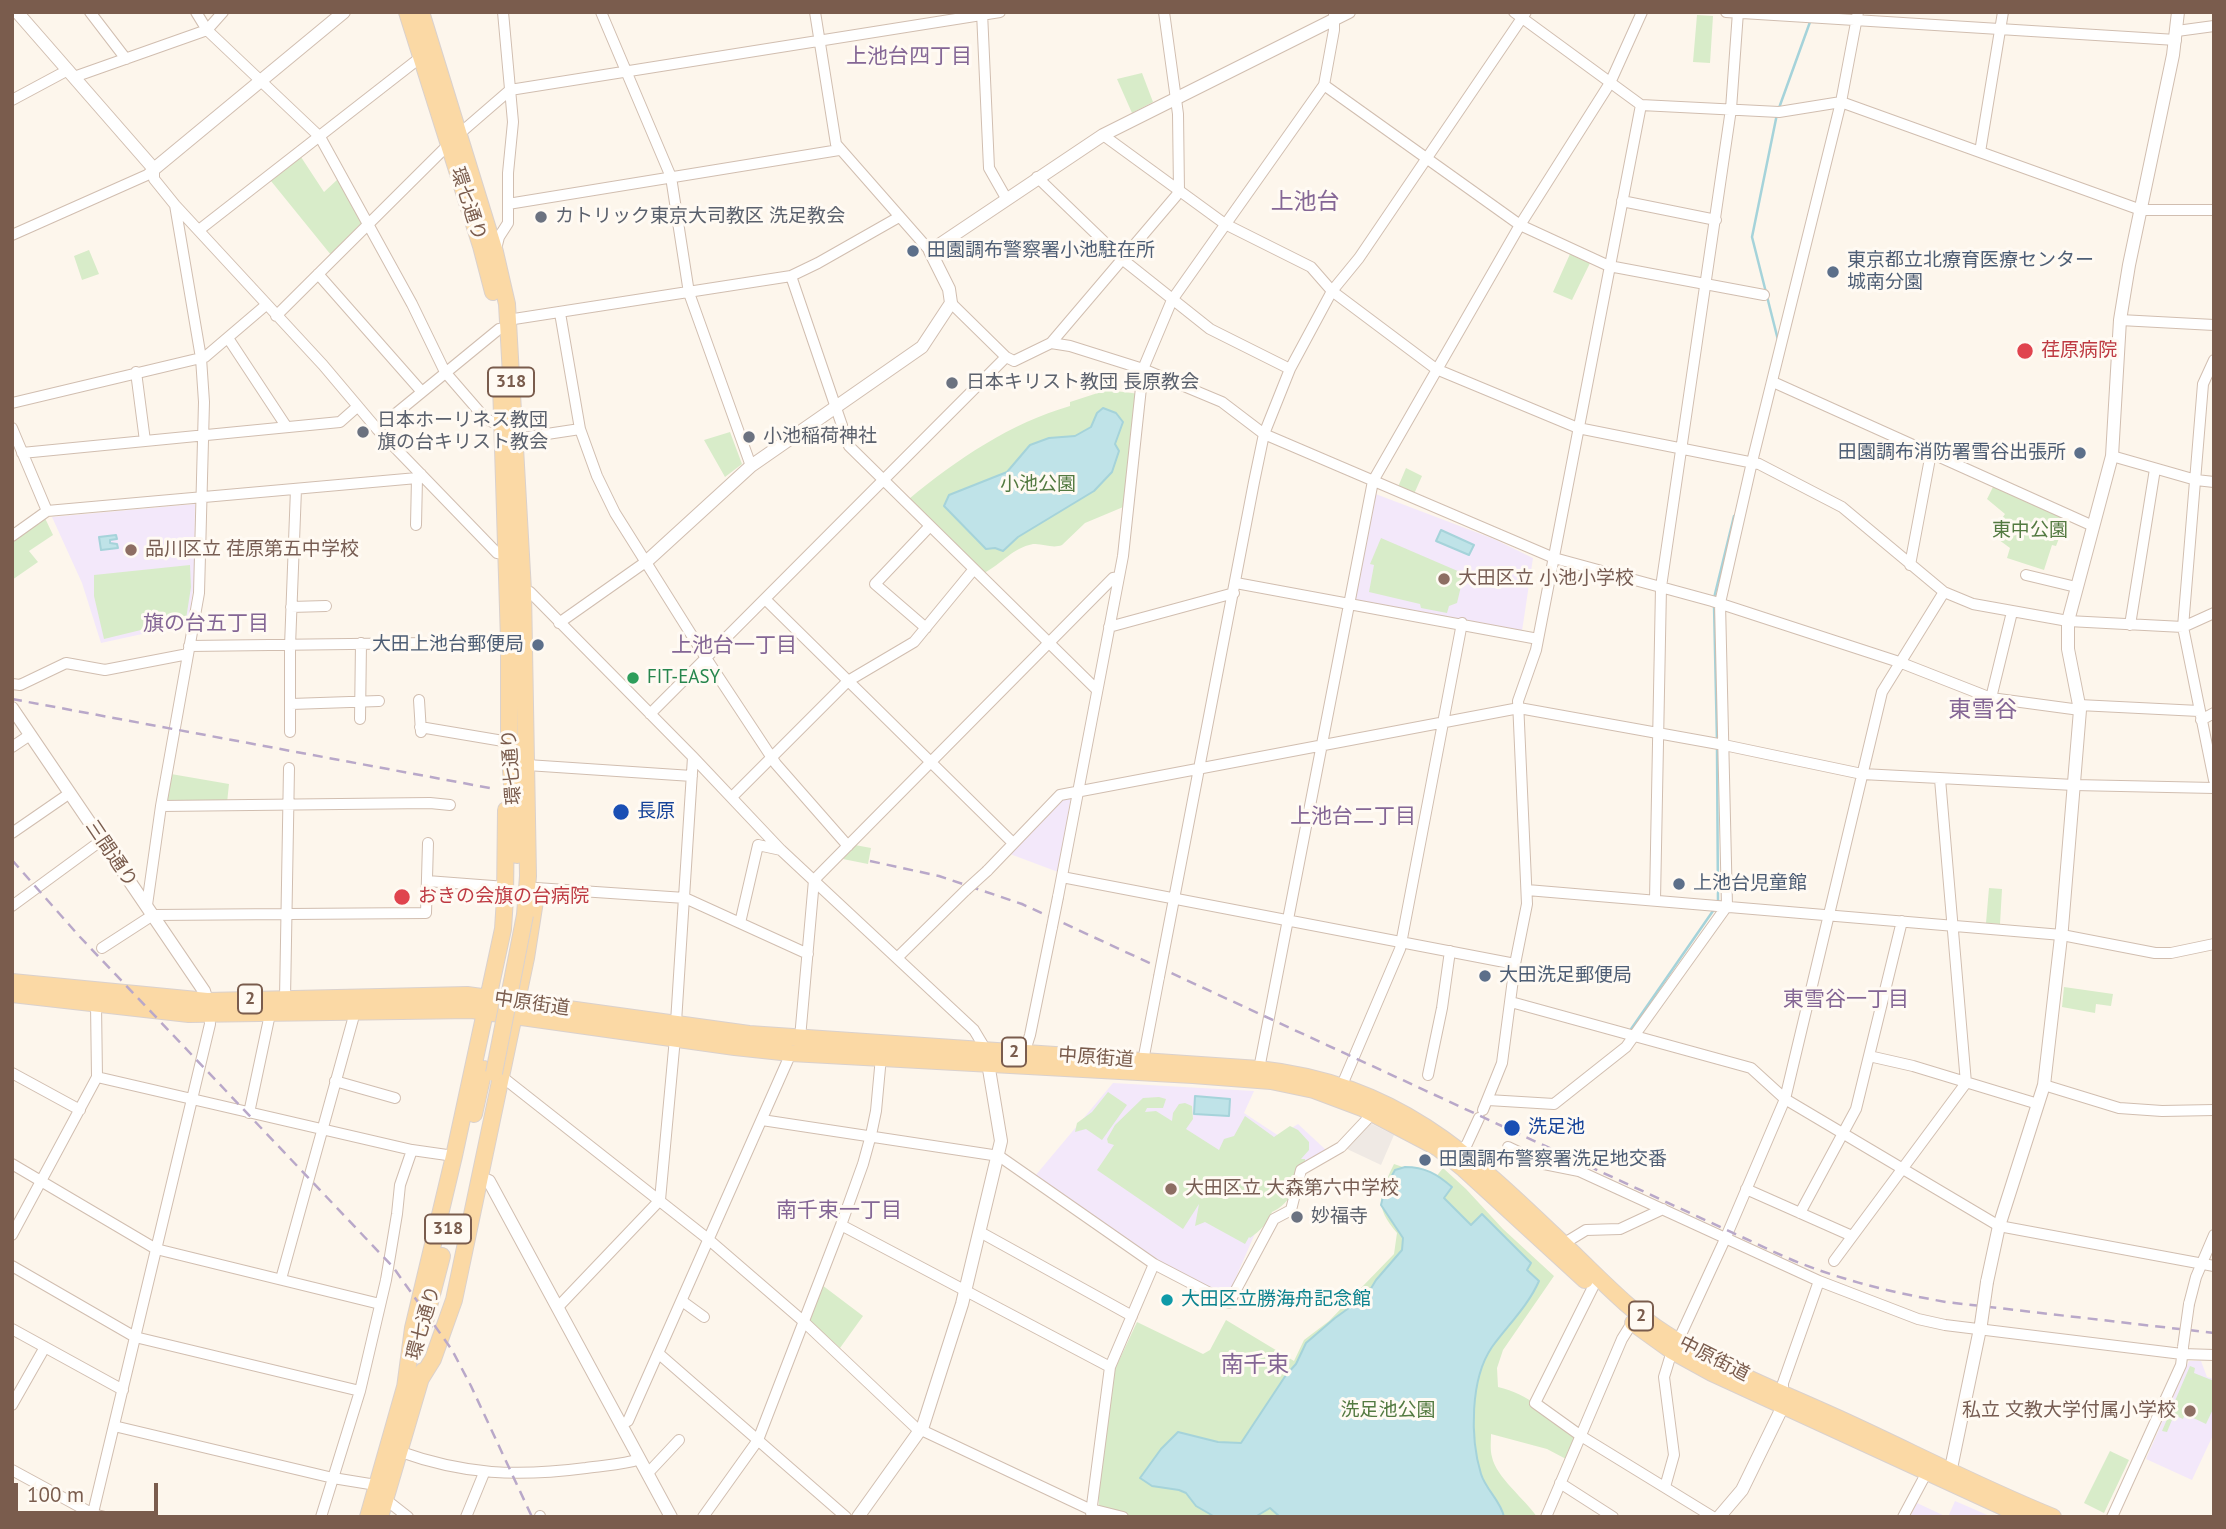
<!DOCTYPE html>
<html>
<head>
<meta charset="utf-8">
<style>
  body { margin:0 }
  #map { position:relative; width:2226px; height:1529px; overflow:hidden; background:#fdf6ec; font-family:"PT Sans",sans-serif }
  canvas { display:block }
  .frame { position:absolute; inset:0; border:14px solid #7a5c4d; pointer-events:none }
  .scale { position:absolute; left:14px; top:1483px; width:144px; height:32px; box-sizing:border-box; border:4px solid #7a5c4d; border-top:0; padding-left:9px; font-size:21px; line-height:24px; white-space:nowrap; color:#7a5c4d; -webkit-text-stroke:5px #fffaf3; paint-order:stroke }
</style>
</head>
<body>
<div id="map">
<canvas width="2226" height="1529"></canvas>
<div class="frame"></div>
<div class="scale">100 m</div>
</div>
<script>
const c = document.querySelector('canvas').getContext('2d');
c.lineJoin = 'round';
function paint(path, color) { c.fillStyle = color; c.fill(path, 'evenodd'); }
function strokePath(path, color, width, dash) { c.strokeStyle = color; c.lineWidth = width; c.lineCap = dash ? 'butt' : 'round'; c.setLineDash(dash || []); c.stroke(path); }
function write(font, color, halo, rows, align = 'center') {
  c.font = font + ' "PT Sans","Noto Sans JP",sans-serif'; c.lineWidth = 6; c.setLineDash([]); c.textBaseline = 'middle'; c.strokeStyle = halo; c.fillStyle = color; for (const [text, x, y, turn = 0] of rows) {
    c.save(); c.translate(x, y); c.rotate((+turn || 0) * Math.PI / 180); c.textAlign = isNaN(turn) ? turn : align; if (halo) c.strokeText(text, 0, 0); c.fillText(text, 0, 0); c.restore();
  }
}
paint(new Path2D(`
  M1370,1123L1394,1135L1381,1165L1345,1148Z`), '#efe9e4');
paint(new Path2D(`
  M1373,493L1494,539L1533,558L1522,631L1355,600Z
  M195,504L194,584L188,624L101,643L82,583L52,517Z
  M1071,797L1058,872L1010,854L1064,798Z
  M1113,1083L1254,1091L1244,1113L1279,1136L1298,1124L1326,1150L1266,1208L1227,1298L1154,1260L1035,1176Z
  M2189,1361H2201L2207,1377L2214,1379V1433L2192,1480L2146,1459Z
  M1955,1501L1992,1517H1948Z
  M1917,1503L1947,1517H1910Z`), '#f3e8fa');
paint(new Path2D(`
  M1697,15L1713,16L1710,63L1693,62Z
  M1142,73L1153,102L1132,113L1117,79Z
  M301,157L324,192L338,179L363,222L331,255L271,181Z
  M89,250L99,274L82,280L74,256Z
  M1570,254L1590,263L1572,300L1553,292Z
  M1107,390L1140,394L1128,505L1085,523L1062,545C1052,549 1043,543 1033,544C1012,548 1002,564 984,573L909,499C957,459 1011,423 1070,406V402Z
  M730,432L742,464L725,477L704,440Z
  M1406,468L1422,476L1414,494L1398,487Z
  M1994,485L2067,518L2056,546L2052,545L2044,570L2007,558L2010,548L1991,534L2005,514L1987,499Z
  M44,516L53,535L29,551L38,562L12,580V539Z
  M1381,538L1460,572L1462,582L1457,603L1449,606L1447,613L1421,608L1420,604L1369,592L1374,565L1370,564Z
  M190,565L191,587L186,619L104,639L94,596V575Z
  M171,774L229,784L227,803H165Z
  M855,845L871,848L868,864L843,859Z
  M1989,888L2002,889L2000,924L1986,923Z
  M2064,987L2113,994L2111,1006L2096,1004L2095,1013L2062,1007Z
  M1108,1092L1127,1105L1102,1140L1086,1129L1075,1132L1077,1123L1092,1112Z
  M1159,1097L1166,1099L1163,1108H1147L1145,1112L1156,1111L1172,1121L1173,1113L1179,1104L1185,1103L1192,1106L1193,1119L1186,1129L1219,1150L1224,1139L1234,1136L1245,1116L1274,1137L1290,1126L1298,1130L1309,1142V1150L1301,1159H1305C1306,1177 1288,1206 1272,1212C1268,1223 1260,1231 1250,1238L1249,1237L1245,1244L1205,1222L1195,1226L1199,1204L1183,1229L1097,1170L1114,1145L1108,1143L1107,1139L1115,1125L1143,1098Z
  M1394,1164L1435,1178L1443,1168L1466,1189L1503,1229L1554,1276L1503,1350L1497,1368L1498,1387C1529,1394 1549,1414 1573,1435L1574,1442L1566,1459L1547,1449L1491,1434C1491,1441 1490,1450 1492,1457C1496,1477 1525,1499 1537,1517H1095L1099,1507L1097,1461L1104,1440L1115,1369L1137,1322L1203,1354L1210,1350L1226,1320L1294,1361L1304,1340L1329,1321L1394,1254L1397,1233C1374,1206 1379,1195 1394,1164Z
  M822,1285L863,1316L840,1348L809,1320Z
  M2190,1366L2195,1368L2194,1373L2214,1381V1407L2206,1424L2185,1414L2183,1419L2174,1415L2167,1432L2162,1431Z
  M2110,1451L2129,1460L2104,1513L2084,1503Z`), '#d8ecc9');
const water = new Path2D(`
  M1103,408L1116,413L1123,422L1115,444L1119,451L1112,472L1094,491L1018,537L1003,551L995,548L986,549L944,506L949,495L1007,472L1030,445L1049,438L1075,436L1091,427L1097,413Z
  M1441,530L1474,545L1469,555L1436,541Z
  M116,535L117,539L110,540V543L117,544L118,548L101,550L99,537Z
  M1195,1096L1230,1099L1229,1116L1194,1114Z
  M1405,1167C1425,1167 1437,1174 1452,1187L1444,1198L1471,1225L1482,1214L1531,1263L1527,1270L1539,1281C1528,1306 1508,1325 1492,1347C1470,1379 1470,1438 1481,1474C1486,1490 1501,1501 1504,1517H1280L1270,1508L1255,1517H1215L1196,1506L1186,1493L1179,1490L1152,1486L1140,1478L1161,1449L1178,1432L1218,1442L1241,1443L1286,1375L1296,1364L1306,1343L1335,1318L1367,1295L1376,1280L1402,1250L1403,1238L1381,1205L1385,1188L1395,1170Z`);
paint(water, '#bfe3e8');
strokePath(water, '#a5d3da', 2);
strokePath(new Path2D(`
  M1779,108L1810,22
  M1777,114L1752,237L1778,340
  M1714,598L1734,516
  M1714,605L1717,741
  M1717,748L1718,902
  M1629,1032L1715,908`), '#a5d3da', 2.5);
const minor = new Path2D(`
  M90,12L126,59
  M196,12L207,30L320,137L412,304L445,372L484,417L492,422L501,423
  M601,12L671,177L689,293L751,466
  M815,12L836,144L930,251
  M982,12L989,168L1006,198
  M1514,12L1641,105L1779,112L1841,102L2141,210H2214
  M1726,12L2176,40
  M2177,31L2214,26
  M74,77L207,30L223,12
  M1324,85L1520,225L1609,266L1764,295
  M12,100L68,70
  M458,135L510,90L1000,12
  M1103,135L1225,224L1311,267L1332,291L1436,369L1578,428L1759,464L1842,507L1944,592L1973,604L2068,621L2183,627L2214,613
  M1980,152L2003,12
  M154,169V179L175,205L323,365L377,429L497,553L505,554
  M1037,177L1122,259L1210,329L1290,369
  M1622,201L1716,220
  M508,204L839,150
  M199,230L421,57
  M12,235L147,175L154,169
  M496,249L499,237L508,223V173L513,122L503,12
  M318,274L422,392
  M791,276L849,446L1097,690
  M951,303L1006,357L1014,361L1051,343L1176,196L1179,191L1178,114L1164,12
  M560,313L580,429L597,476L615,513L706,658L776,764L848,846
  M276,316L449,144
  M2120,320L2214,325
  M507,324L514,319L791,276L818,263L899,217
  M228,338L286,426
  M1051,343L1070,346L1143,369L1222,402L1264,434L1554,558L1712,601L1899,662L1991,698L2080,710
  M2214,360L2203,384L2183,627L2214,780
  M136,372L145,441
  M1773,382L2093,526
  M12,403L205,357L266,305
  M12,428L47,511
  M377,429L499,329
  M514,439L580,429
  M22,453L340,422L357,407
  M2112,456L2196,480L2214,482
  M416,525L417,478L421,474
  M12,536L47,511L417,478
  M1910,565L1931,453
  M2026,575L2076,587
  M1236,583L1538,639
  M523,591L530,592L693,757L781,850L974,1030L986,1050
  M765,599L1013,843
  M291,607L326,606
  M559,623L647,561
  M2130,625L2155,469
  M1109,627L1234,593
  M926,628L875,584L930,526
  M189,646L430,643
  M12,684L20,685L66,663L105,670L188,654
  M1991,698L2012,612
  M419,700L421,732
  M291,704L379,701
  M2079,705L2199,711
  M650,714L1006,357
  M360,719L361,643
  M2201,720L2214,713
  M420,727L509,742
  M290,732V646L296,489
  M12,747L30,735
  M527,765L692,776
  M732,797L848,681L914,642L974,569
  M161,806L430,803L450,805
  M12,833L70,793
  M987,871L1060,795L1519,708L1724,745L1862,774L2074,785L2214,788
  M1062,877L1515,964
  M427,881L506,887
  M536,888L685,898L808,954
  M1527,890L2062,935L2155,953H2171L2214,944
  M1058,897L1123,556L1143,369L1172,300L1324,85L1334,30V12
  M1655,900L1661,587L1731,109L1738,12
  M147,905L161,806L199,593L204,402L201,358L175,205
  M12,906L102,840
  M740,923L758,845L781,850
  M102,948L153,915L426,913L428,843
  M1164,951L1254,482L1264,434L1290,369L1332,291L1359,258L1526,12
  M898,957L966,890
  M285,999L289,768
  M1511,1002L1751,1068L1785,1099L1999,1226L2214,1266
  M800,1038L814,880L1113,578L1119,577
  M1869,1056L1913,1066L2038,1104
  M1023,1057L1030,1035L1052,927
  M1143,1061L1159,977
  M1259,1069L1373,481L1520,225L1610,83L1642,12
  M12,1073L80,1110
  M1428,1075L1442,1008L1450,951
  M501,1076L708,1239L803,1321L915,1427L1087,1508L1123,1517
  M97,1077L412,1150L454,1156
  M335,1081L395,1098
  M2044,1085L2119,1108L2162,1111L2214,1110
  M1339,1092L1400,949L1462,623
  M1488,1100L1554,1104L1626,1047L1727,906L1720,603L1752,462L1841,102L1858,12
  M1483,1110L1502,1063L1515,964L1527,904L1518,701L1536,650L1641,105
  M249,1113L270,1014
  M762,1120L999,1156L1154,1264L1229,1303L1274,1219L1291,1210L1301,1170L1341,1147L1373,1113
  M1508,1147L1544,1164L1579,1171L1819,1281L1918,1319L1945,1325L2182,1354L2214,1355
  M1457,1155L1467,1144L1479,1118
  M12,1164L156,1249L380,1304
  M1746,1189L1852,1236
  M1800,1213L1856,1109L1902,921
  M841,1225L1110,1367
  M980,1232L1132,1316
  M12,1235L97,1077L96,1004
  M1563,1244L1586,1230L1620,1229L1663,1209
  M1834,1261L1966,1083L1940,779
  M12,1266L135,1337L360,1391
  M281,1279L355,1012
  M1593,1287L1535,1403L1581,1436L1713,1517
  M682,1301L704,1317
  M2189,1304L2196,1277L2214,1235
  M558,1307L660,1200L675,1038L693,757
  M12,1329L123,1390
  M1678,1341L1726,1237L1785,1099L1882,692L1944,592
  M658,1353L846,1517
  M1783,1400V1383L1819,1281
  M12,1405L45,1347
  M621,1424L628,1421L791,1053
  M114,1426L333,1478L376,1485
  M398,1451C465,1475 517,1477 586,1468C604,1465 623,1465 640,1459
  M12,1470L93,1514L105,1517
  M648,1473L679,1440
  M1560,1483L1613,1517
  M1665,1487L1674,1455L1664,1377L1672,1351
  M385,1499L408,1517
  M1091,1513L1110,1367L1154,1264
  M540,1516V1517
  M92,1517L210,1024L209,1008
  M321,1517L360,1391L386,1280L397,1214L400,1185L412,1150
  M466,1517L484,1473
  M703,1517L758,1440L841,1225L863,1164L871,1135L876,1111L881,1057
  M1546,1517L1622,1339L1632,1323
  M1903,1517L1927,1472
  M2112,1517L2181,1365L2183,1349`);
const tertiary = new Path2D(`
  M17,12L154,169L344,12
  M647,561L751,466L922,347L951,303L949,289L930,251L1103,135L1349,12
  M12,708L204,991L207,1001
  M481,1178L489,1181L671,1517
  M1987,1282L1999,1226L2044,1085L2062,928L2080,710L2068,649V621L2112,456L2120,320L2129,265L2173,55L2178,12
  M1949,1478L1981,1324
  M858,1517L923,1426L962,1304L1001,1141L987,1057
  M1719,1517L1742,1490L1783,1406`);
const primary = new Path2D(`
  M407,12L481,246L493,292
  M421,12L495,252L507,304L523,591L528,876L525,915
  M501,384L509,641V742L517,855
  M12,982L207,1001L467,995L749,1034L1259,1069C1405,1085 1477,1162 1578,1258C1606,1285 1633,1313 1666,1334C1720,1369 1783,1393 1842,1420C1912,1452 1981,1488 2053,1517
  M12,994L189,1014L472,1010L735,1047L791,1053L1193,1075L1271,1081L1314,1090L1362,1108L1438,1148L1464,1169L1585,1280
  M474,1114L484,1069
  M1633,1323L1672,1351L1712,1373L2025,1517
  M424,1325L442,1256
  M420,1380L433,1359L454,1300L526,958L535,901
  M405,1388L413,1328L454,1156L503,929L505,898L506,810
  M368,1517L407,1380
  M380,1517L423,1371`);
strokePath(minor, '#d1beb0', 12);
strokePath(tertiary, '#d1beb0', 14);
strokePath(primary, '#dad1cd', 18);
strokePath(minor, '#fff', 10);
strokePath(tertiary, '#fff', 12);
strokePath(primary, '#fbd9a5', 16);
strokePath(new Path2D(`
  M12,699L495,789
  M12,860L80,937L393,1267L452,1350L471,1386L532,1517
  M870,861L939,876L1022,904L1783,1256C1836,1279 1889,1292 1946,1302L2214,1333`), '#b9a8c9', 2.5, [10, 7]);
const minorBridge = new Path2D(`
  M966,890L987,871
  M1052,927L1058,897
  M1159,977L1164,951
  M2183,1347L2189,1304`);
const tertiaryBridge = new Path2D(`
  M1981,1324L1987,1282`);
const primaryBridge = new Path2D(`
  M494,1073L525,915`);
strokePath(minorBridge, '#d1beb0', 12, []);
strokePath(tertiaryBridge, '#d1beb0', 14, []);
strokePath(primaryBridge, '#dad1cd', 18, []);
strokePath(minorBridge, '#fff', 10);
strokePath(tertiaryBridge, '#fff', 12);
strokePath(primaryBridge, '#fbd9a5', 16);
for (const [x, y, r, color] of [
  [541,217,7,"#6b7280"],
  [913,251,7,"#5c6f8a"],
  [1833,272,7,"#5c6f8a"],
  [2025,351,9,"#e0444e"],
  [952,383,7,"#6b7280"],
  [363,432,7,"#6b7280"],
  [749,437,7,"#6b7280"],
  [2080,453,7,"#5c6f8a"],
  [131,550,7,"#8d6e63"],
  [1444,579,7,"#8d6e63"],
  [538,645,7,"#5c6f8a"],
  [633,678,7,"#2e9e5b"],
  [621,812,9,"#1a4fb4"],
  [1679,884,7,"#5c6f8a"],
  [402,897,9,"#e0444e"],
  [1485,976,7,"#5c6f8a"],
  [1512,1128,9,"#1a4fb4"],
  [1425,1160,7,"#5c6f8a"],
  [1171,1189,7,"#8d6e63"],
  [1297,1217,7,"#6b7280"],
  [1167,1300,7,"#0f9aa8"],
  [2190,1411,7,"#8d6e63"]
]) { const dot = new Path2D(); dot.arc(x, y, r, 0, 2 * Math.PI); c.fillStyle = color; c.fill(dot); strokePath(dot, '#fffaf3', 2.5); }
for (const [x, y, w] of [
  [511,382,46],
  [250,999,24],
  [1014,1052,24],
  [448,1229,46],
  [1641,1316,24]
]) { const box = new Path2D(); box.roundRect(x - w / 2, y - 14.5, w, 29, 5); c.fillStyle = '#fffaf3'; c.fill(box); strokePath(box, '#7a5c4d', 2); }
write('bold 18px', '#7a5c4d', null, [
  ["318",511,382],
  ["2",250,999],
  ["2",1014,1052],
  ["318",448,1229],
  ["2",1641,1316]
]);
write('19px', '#7a5c4d', '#fffaf3', [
  ["環七通り",468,204,72],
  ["環七通り",512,767,-94],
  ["三間通り",111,854,56],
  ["中原街道",532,1004,8],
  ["中原街道",1096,1058,4],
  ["環七通り",424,1323,-74],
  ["中原街道",1714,1359,27]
]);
write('19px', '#5b616d', '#fffaf3', [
  ["カトリック東京大司教区 洗足教会",555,217],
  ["日本キリスト教団 長原教会",966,383],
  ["日本ホーリネス教団",377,421],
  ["旗の台キリスト教会",377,443],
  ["小池稲荷神社",763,437],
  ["妙福寺",1311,1217]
], 'left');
write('19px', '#4e5e75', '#fffaf3', [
  ["田園調布警察署小池駐在所",927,251],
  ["東京都立北療育医療センター",1847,261],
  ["城南分園",1847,283],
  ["田園調布消防署雪谷出張所",2066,453,"right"],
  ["大田上池台郵便局",524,645,"right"],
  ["上池台児童館",1693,884],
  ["大田洗足郵便局",1499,976],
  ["田園調布警察署洗足地交番",1439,1160]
], 'left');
write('19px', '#be3a42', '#fffaf3', [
  ["荏原病院",2041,351],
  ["おきの会旗の台病院",418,897]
], 'left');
write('19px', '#537a41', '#fffaf3', [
  ["小池公園",1038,485],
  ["東中公園",2030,531],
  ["洗足池公園",1388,1411]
]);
write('19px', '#785e54', '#fffaf3', [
  ["品川区立 荏原第五中学校",145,550],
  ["大田区立 小池小学校",1458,579],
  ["大田区立 大森第六中学校",1185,1189],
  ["私立 文教大学付属小学校",2176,1411,"right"]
], 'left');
write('19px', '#27864d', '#fffaf3', [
  ["FIT-EASY",647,678]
], 'left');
write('19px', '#164399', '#fffaf3', [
  ["長原",637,812],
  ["洗足池",1528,1128]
], 'left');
write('19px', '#0d838f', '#fffaf3', [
  ["大田区立勝海舟記念館",1181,1300]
], 'left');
write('21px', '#846695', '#fffaf3', [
  ["上池台四丁目",909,57],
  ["旗の台五丁目",206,624],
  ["上池台一丁目",734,646],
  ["上池台二丁目",1353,817],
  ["東雪谷一丁目",1846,1000],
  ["南千束一丁目",839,1211]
]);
write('23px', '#846695', '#fffaf3', [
  ["上池台",1305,202],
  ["東雪谷",1983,710],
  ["南千束",1255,1365]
]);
</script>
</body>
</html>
